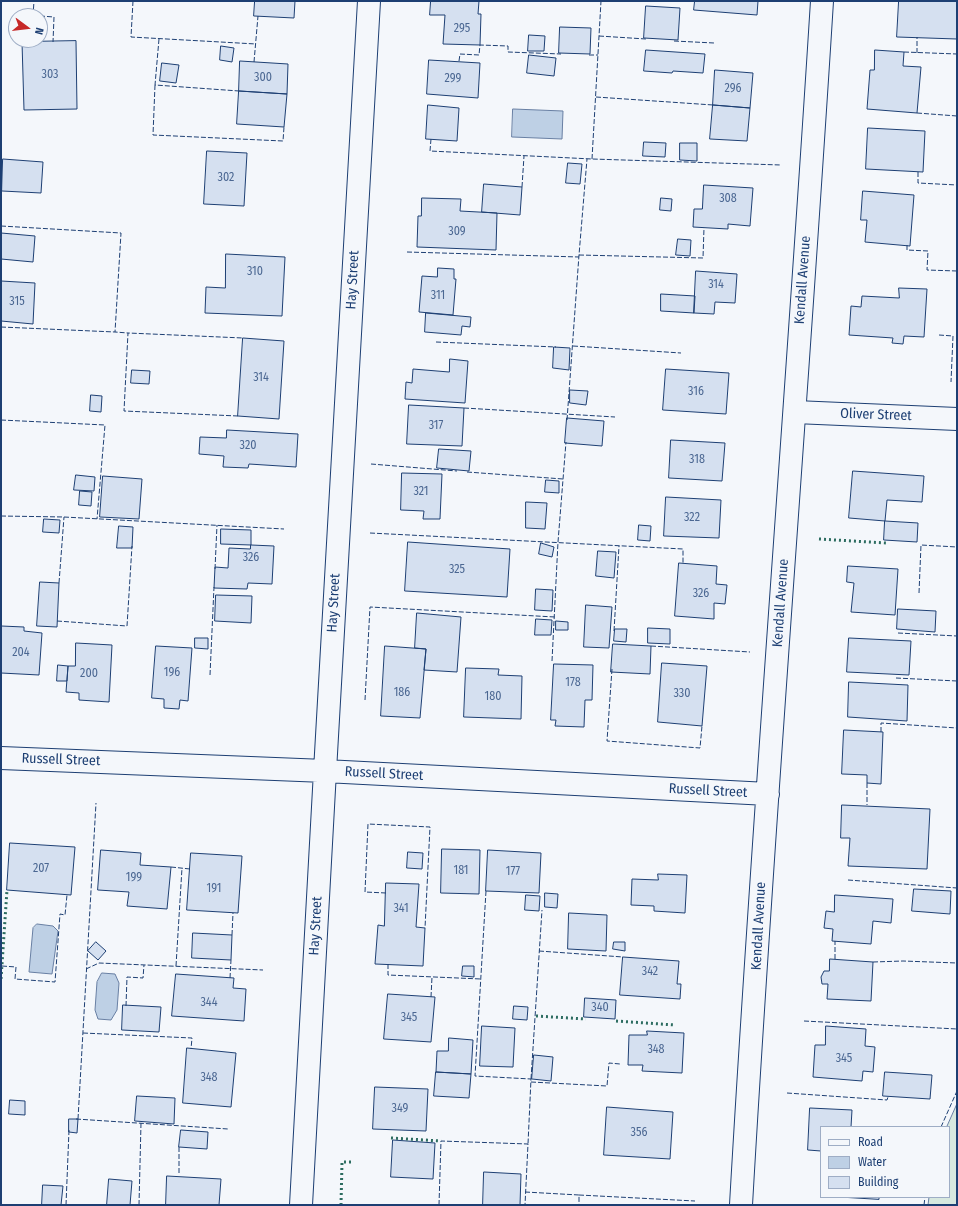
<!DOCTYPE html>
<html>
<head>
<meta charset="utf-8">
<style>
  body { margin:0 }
  #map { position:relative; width:958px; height:1206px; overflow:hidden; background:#f4f7fb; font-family:"Fira Sans Condensed",sans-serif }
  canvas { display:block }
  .frame { position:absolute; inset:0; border:2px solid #1d3f73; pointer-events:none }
  .legend { position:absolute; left:820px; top:1126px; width:130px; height:72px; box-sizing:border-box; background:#f4f7fb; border:1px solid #9eadc5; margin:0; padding:5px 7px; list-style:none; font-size:12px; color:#1d3f73 }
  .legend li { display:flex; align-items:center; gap:8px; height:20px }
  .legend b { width:20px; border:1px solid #9eadc5 }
  .north { position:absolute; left:8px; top:8px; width:40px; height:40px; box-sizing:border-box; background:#f4f7fb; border:1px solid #9eadc5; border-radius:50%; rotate:105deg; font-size:11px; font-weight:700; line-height:16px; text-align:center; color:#1d3f73 }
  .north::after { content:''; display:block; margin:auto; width:14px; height:18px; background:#c62828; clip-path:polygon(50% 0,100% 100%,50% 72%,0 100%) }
</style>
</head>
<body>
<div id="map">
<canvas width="958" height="1206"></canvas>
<div class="frame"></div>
<ul class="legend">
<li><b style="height:5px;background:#f4f7fb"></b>Road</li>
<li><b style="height:11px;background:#bed0e5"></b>Water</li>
<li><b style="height:11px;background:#d5e0f0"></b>Building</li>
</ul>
<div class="north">N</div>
</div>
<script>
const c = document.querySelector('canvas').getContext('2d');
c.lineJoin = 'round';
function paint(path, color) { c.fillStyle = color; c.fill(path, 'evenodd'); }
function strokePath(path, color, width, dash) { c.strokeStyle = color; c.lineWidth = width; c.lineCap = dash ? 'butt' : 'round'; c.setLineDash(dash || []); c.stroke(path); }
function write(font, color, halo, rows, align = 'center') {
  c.font = font + ' "Fira Sans Condensed",sans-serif'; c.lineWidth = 3; c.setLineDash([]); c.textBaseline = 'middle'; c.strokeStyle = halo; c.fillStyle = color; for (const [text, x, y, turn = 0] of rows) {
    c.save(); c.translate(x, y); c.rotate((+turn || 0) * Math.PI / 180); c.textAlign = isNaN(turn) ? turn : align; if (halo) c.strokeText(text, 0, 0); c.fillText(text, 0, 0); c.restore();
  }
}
const green = new Path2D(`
  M957,1104V1205H928L929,1197H949V1127H947Z`);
paint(green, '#d7e8df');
strokePath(green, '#687fa3', 1);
const water = new Path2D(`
  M513,109L563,111L562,139L512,137Z
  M37,924L53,926L58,931L52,974L29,972L33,928Z
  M102,973L115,974L119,983L117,1010L111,1020L98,1019L95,1010L97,982Z`);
paint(water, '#bed0e5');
strokePath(water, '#687fa3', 1);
const building = new Path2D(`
  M255,1H295L294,18L254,16Z
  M431,1H479L478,14H481L480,45L443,44L445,15H430Z
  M695,1H758L757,15L694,10Z
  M899,1H957V39L897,37Z
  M646,6L680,8L678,40L644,38Z
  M560,27L591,28L590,54L559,53Z
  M529,35L545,36L544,51H528Z
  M76,41L77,109L24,110L22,42Z
  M221,46L234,48L232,62L220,60Z
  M646,50L705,54L703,73L673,71L672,73L644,71Z
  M875,50L904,52L903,66L921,67L917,113L867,109L870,70H874Z
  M529,55L556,58L554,76L527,73Z
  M429,60L480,63L478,98L427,94Z
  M240,61L288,64L287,94L239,91Z
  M162,63L179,65L176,83L160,81Z
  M715,70L753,73L750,108L713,105Z
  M239,91L287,94L284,127L237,124Z
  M428,105L459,108L457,141L426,139Z
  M713,105L750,108L747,141L710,139Z
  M868,128L925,131L923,172L866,169Z
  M644,142L666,143L665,157L643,156Z
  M680,143H697V161L680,160Z
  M207,151L247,153L244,206L204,204Z
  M3,159L43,162L41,193L2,191Z
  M568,163L582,164L580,184L566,183Z
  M484,184L522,187L520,215L482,212Z
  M704,185L753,188L750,226L728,224V229L693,227L694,209H702Z
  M863,191L914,195L910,246L865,242L867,220H861Z
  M422,198L461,199L460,211L497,213L496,250L417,247L418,216H421Z
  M661,198L672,199L671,211L660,210Z
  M1,233L35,236L33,262L1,259Z
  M678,239L691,240L690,256L676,255Z
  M226,254L285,257L282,316L205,313L206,287L225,288Z
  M438,268L454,269V279H456L453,315L419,312L422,276L437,277Z
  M696,271L737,274L735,303L715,302L714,314L694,313Z
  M1,281L35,283L33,324L1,321Z
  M899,288L927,289L924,337L904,336L903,344L892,343L893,338L849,335L851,306L861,307L862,296L899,298Z
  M661,294L695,296L694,313L661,311Z
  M426,313L471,317L470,327L462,326L461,335L425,332Z
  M243,338L284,341L279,419L238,416Z
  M554,347L570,348L569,370L553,368Z
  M450,359L468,361L465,403L405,399L406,382L412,383L413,369L449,372Z
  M666,369L729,373L726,414L663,410Z
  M132,370L150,371L149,384L131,383Z
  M570,390L588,391L586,405L570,403Z
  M91,395L102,396L101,412L90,411Z
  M409,405L464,408L462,446L407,444Z
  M567,418L604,421L602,446L565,443Z
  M227,430L298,434L296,467L249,464L248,468L223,467L224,456L199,454L200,437L226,438Z
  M671,440L725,443L722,481L669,478Z
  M439,449L471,451L469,471L437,468Z
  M853,471L924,476L922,502L887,500L885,521L849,518Z
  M402,473L442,474L440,519H423L424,511L401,510Z
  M76,475L95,477L94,491L74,490Z
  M103,476L142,479L139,519L100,517Z
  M546,480L559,481V493L545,492Z
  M80,491L92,492L91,506L79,505Z
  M666,497L721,500L719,538L664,536Z
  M526,502L547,503L545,529L526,528Z
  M44,519L60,520L59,533L43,532Z
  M885,521L918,523L917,542L884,540Z
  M639,525L651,526L650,541L638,540Z
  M119,526L133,527L132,548H117Z
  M221,529L251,530V545L221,544Z
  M408,542L510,549L507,597L405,591Z
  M541,543L554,547L552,557L539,554Z
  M251,545L274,546L272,584L248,583L247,589L214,588L215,567L228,568L229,548L250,549Z
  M598,551L616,552L614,578L596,576Z
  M679,563L717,566L716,584L727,585L725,604L714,603V619L675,616Z
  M848,566L898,569L895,615L851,612L854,583L847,582Z
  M40,582L59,583L57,627L37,626Z
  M536,589L553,590L552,611L535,610Z
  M216,595L252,596L251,623L215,621Z
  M586,605L612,607L609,648L584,647Z
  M898,609L936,611L935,632L897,629Z
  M417,613L461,617L457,672L424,670L426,649L415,648Z
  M536,619L552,620L551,635H535Z
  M556,621L568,622V630H556Z
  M1,626L24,627V631L42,633L39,675L1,673Z
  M648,628L670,629V644L648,643Z
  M615,629H627L626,642L614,641Z
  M195,638H208V649L195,648Z
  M849,638L911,641L909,675L847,672Z
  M76,643L112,645L109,702L79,700V693L66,692L68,666H75Z
  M613,644L651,646L650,674L611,672Z
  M156,646L192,648L188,701L180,700L179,709L164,708V699L152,698Z
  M385,646L426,649L420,718L381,716Z
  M662,663L707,666L702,726L658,722Z
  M554,664L593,665L592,700H585L584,727L555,726L556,720H551Z
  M58,665L68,666L67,681H57Z
  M466,668L499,669L498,675L522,676L521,719L464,717Z
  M849,682L908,685L907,721L848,717Z
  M844,730L883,732L881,784L867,783V775L842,774Z
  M842,805L930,809L927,869L848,866L850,838H841Z
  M10,843L75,847L71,895L7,890Z
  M442,849L480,850L479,894L441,893Z
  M101,850L141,853L140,865L171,867L167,909L127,906L129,892L98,890Z
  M488,850L541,853L539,893L486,891Z
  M408,852L423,853L422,869L407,868Z
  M191,853L242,856L238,913L187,910Z
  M658,874L687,875L685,913L654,911V906L631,905L632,879L658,880Z
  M386,883L419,884L416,927L425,928L423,966L375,964L378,925L384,926Z
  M914,889L951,891L950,914L912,911Z
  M545,893L558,894L557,908L545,907Z
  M526,895L540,896L539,911L525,910Z
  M835,895L893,899L891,923L873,921L871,944L832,941L833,929L824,928L826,911L834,912Z
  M569,913L607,915L606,951L568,949Z
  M193,933L232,935L231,960L192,958Z
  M96,942L106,951L98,960L88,951Z
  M614,942H625V951L613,949Z
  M623,957L679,961L677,984H681L680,999L620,995Z
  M830,959L873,962L871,1001L827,999L828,984H822L821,977L824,971H829Z
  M463,966H474V977L462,976Z
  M176,974L234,978L233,988L246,989L244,1021L172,1016Z
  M388,994L435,997L431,1042L384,1039Z
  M585,998L616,1000L615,1019L584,1017Z
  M123,1005L161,1007L159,1032L122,1030Z
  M514,1006L528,1007L527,1020L513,1019Z
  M482,1026L515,1028L513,1067L480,1066Z
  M826,1026L866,1029L865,1046L875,1047L873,1072L863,1071L862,1081L813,1077L815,1045H825Z
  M647,1031L684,1033L682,1073L642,1071L643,1065H628L629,1035H647Z
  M449,1038L473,1040L471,1074L436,1072L437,1051H448Z
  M187,1048L236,1053L231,1107L183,1103Z
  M534,1055L553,1057L551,1081L532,1079Z
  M436,1072L471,1074L469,1098L434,1096Z
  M885,1072L932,1075L930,1099L883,1096Z
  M375,1087L428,1089L426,1131L373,1129Z
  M137,1096L175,1098L174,1124L135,1121Z
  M10,1100L25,1101V1115L9,1114Z
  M607,1107L673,1112L670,1159L604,1155Z
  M810,1108L852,1110L851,1127H821V1151L808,1150Z
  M69,1119H78L77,1133L69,1132Z
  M181,1130L208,1132L207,1149L179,1147Z
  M393,1140L435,1143L433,1179L391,1177Z
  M484,1172L521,1174L520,1205H483Z
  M167,1176L221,1179L219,1205H166Z
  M109,1179L132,1181L130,1205H107Z
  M43,1185L63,1186L61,1205H42Z
  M840,1197H879V1199Z`);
paint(building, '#d5e0f0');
strokePath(building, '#1d3f73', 1);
const minor = new Path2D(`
  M795,412L957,419
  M1,758L325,771L768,794
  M301,1205L325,771L369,1
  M741,1205C764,803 797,402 822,1`);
strokePath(minor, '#1d3f73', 24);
strokePath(minor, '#f4f7fb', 22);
strokePath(new Path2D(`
  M819,539L886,543
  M1,979L7,890
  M536,1016L586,1019
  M616,1021L675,1025
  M391,1138L441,1141
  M341,1205L342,1162H354`), '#2c6c60', 3, [2, 3]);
strokePath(new Path2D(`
  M133,1L131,37L256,44
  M33,16L34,1
  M40,16L54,17L53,42
  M599,36L646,39
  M159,39L155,85L239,91
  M674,41L714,43
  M904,52L957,54
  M917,53V37
  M589,55H598
  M459,61L460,54L479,55L480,45L508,46V52L561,54
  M254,62L258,16
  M155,85L153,135L283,141L284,127
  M596,97L713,105
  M917,113L957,116
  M431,139L430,151L592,159L781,165
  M592,159L601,1
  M918,172V183L957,185
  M522,187L524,156
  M1,226L121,233L115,332L128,333
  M907,245V250L928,251L927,270L957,271
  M407,252L579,257
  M579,255L703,258L704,228
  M1,327L115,332
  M939,335L953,336L951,382
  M436,342L556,347
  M573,346L681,353
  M464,408L615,417
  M238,416L124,411L128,333L243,338
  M1,420L105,425L97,519
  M567,420L579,255L587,159
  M371,464L457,471
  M467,472L563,479
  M1,516L64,517L284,529
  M370,533L683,549V563
  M215,569L217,525
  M59,583L64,517
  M919,593L921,545L957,547
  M57,621L127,626L132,546
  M614,631L619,546
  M898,633L957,636
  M651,646L750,652
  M552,661L558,542L566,442
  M612,669L607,741L700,748L702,726
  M210,675L214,587
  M896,678L957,681
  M365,700L370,607L555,617
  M881,732V723L957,728
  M867,783V805
  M171,867L190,869
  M848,880L957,888
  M486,891L475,1076L531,1079L528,1144
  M386,893L365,892L368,824L430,827L425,928
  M232,935L233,913
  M539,951L623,957
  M835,959V941
  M873,962L903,961L957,963
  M388,964V975L481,979
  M2,966L16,967L15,979L55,982L60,914L65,915L67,895
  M176,966L182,868
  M86,969L99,963L263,970
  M230,978L231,960
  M431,997L432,977
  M126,1006L127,977L143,978L144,965
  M804,1021L957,1029
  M83,1033L192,1038L191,1049
  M531,1079L542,910
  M531,1082L607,1086L609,1063L620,1064
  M787,1093L887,1100L888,1097
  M76,1119L228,1129
  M78,1119L96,803
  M941,1127L957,1091
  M179,1147V1173
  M525,1192L579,1195V1205
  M579,1195L695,1201
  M66,1205L69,1130
  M139,1205L141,1123
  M439,1205L441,1141L528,1144L525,1205
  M924,1205L925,1197`), '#1d3f73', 1, [5, 2]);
write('12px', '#4b6792', null, [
  ["295",462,29],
  ["303",50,75],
  ["300",263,78],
  ["299",453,79],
  ["296",733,89],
  ["302",226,178],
  ["308",728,199],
  ["309",457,232],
  ["310",255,272],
  ["314",716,285],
  ["311",438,296],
  ["315",17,302],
  ["314",261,378],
  ["316",696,392],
  ["317",436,426],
  ["320",248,446],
  ["318",697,460],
  ["321",421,492],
  ["322",692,518],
  ["326",251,558],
  ["325",457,570],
  ["326",701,594],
  ["204",21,653],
  ["196",172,673],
  ["200",89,674],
  ["178",573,683],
  ["186",402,693],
  ["330",682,694],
  ["180",493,697],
  ["207",41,869],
  ["181",461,871],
  ["177",513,872],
  ["199",134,878],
  ["191",214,889],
  ["341",401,909],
  ["342",650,972],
  ["344",209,1003],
  ["340",600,1008],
  ["345",409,1018],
  ["348",656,1050],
  ["345",844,1059],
  ["348",209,1078],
  ["349",400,1109],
  ["356",639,1133]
]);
write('14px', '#1d3f73', '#f4f7fb', [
  ["Hay Street",353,280,-87],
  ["Kendall Avenue",803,280,-86],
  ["Oliver Street",876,415,2],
  ["Hay Street",334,603,-87],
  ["Kendall Avenue",781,603,-86],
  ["Russell Street",61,760,2],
  ["Russell Street",384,774,3],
  ["Russell Street",708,791,3],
  ["Hay Street",316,926,-87],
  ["Kendall Avenue",759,926,-87]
]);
</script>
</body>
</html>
